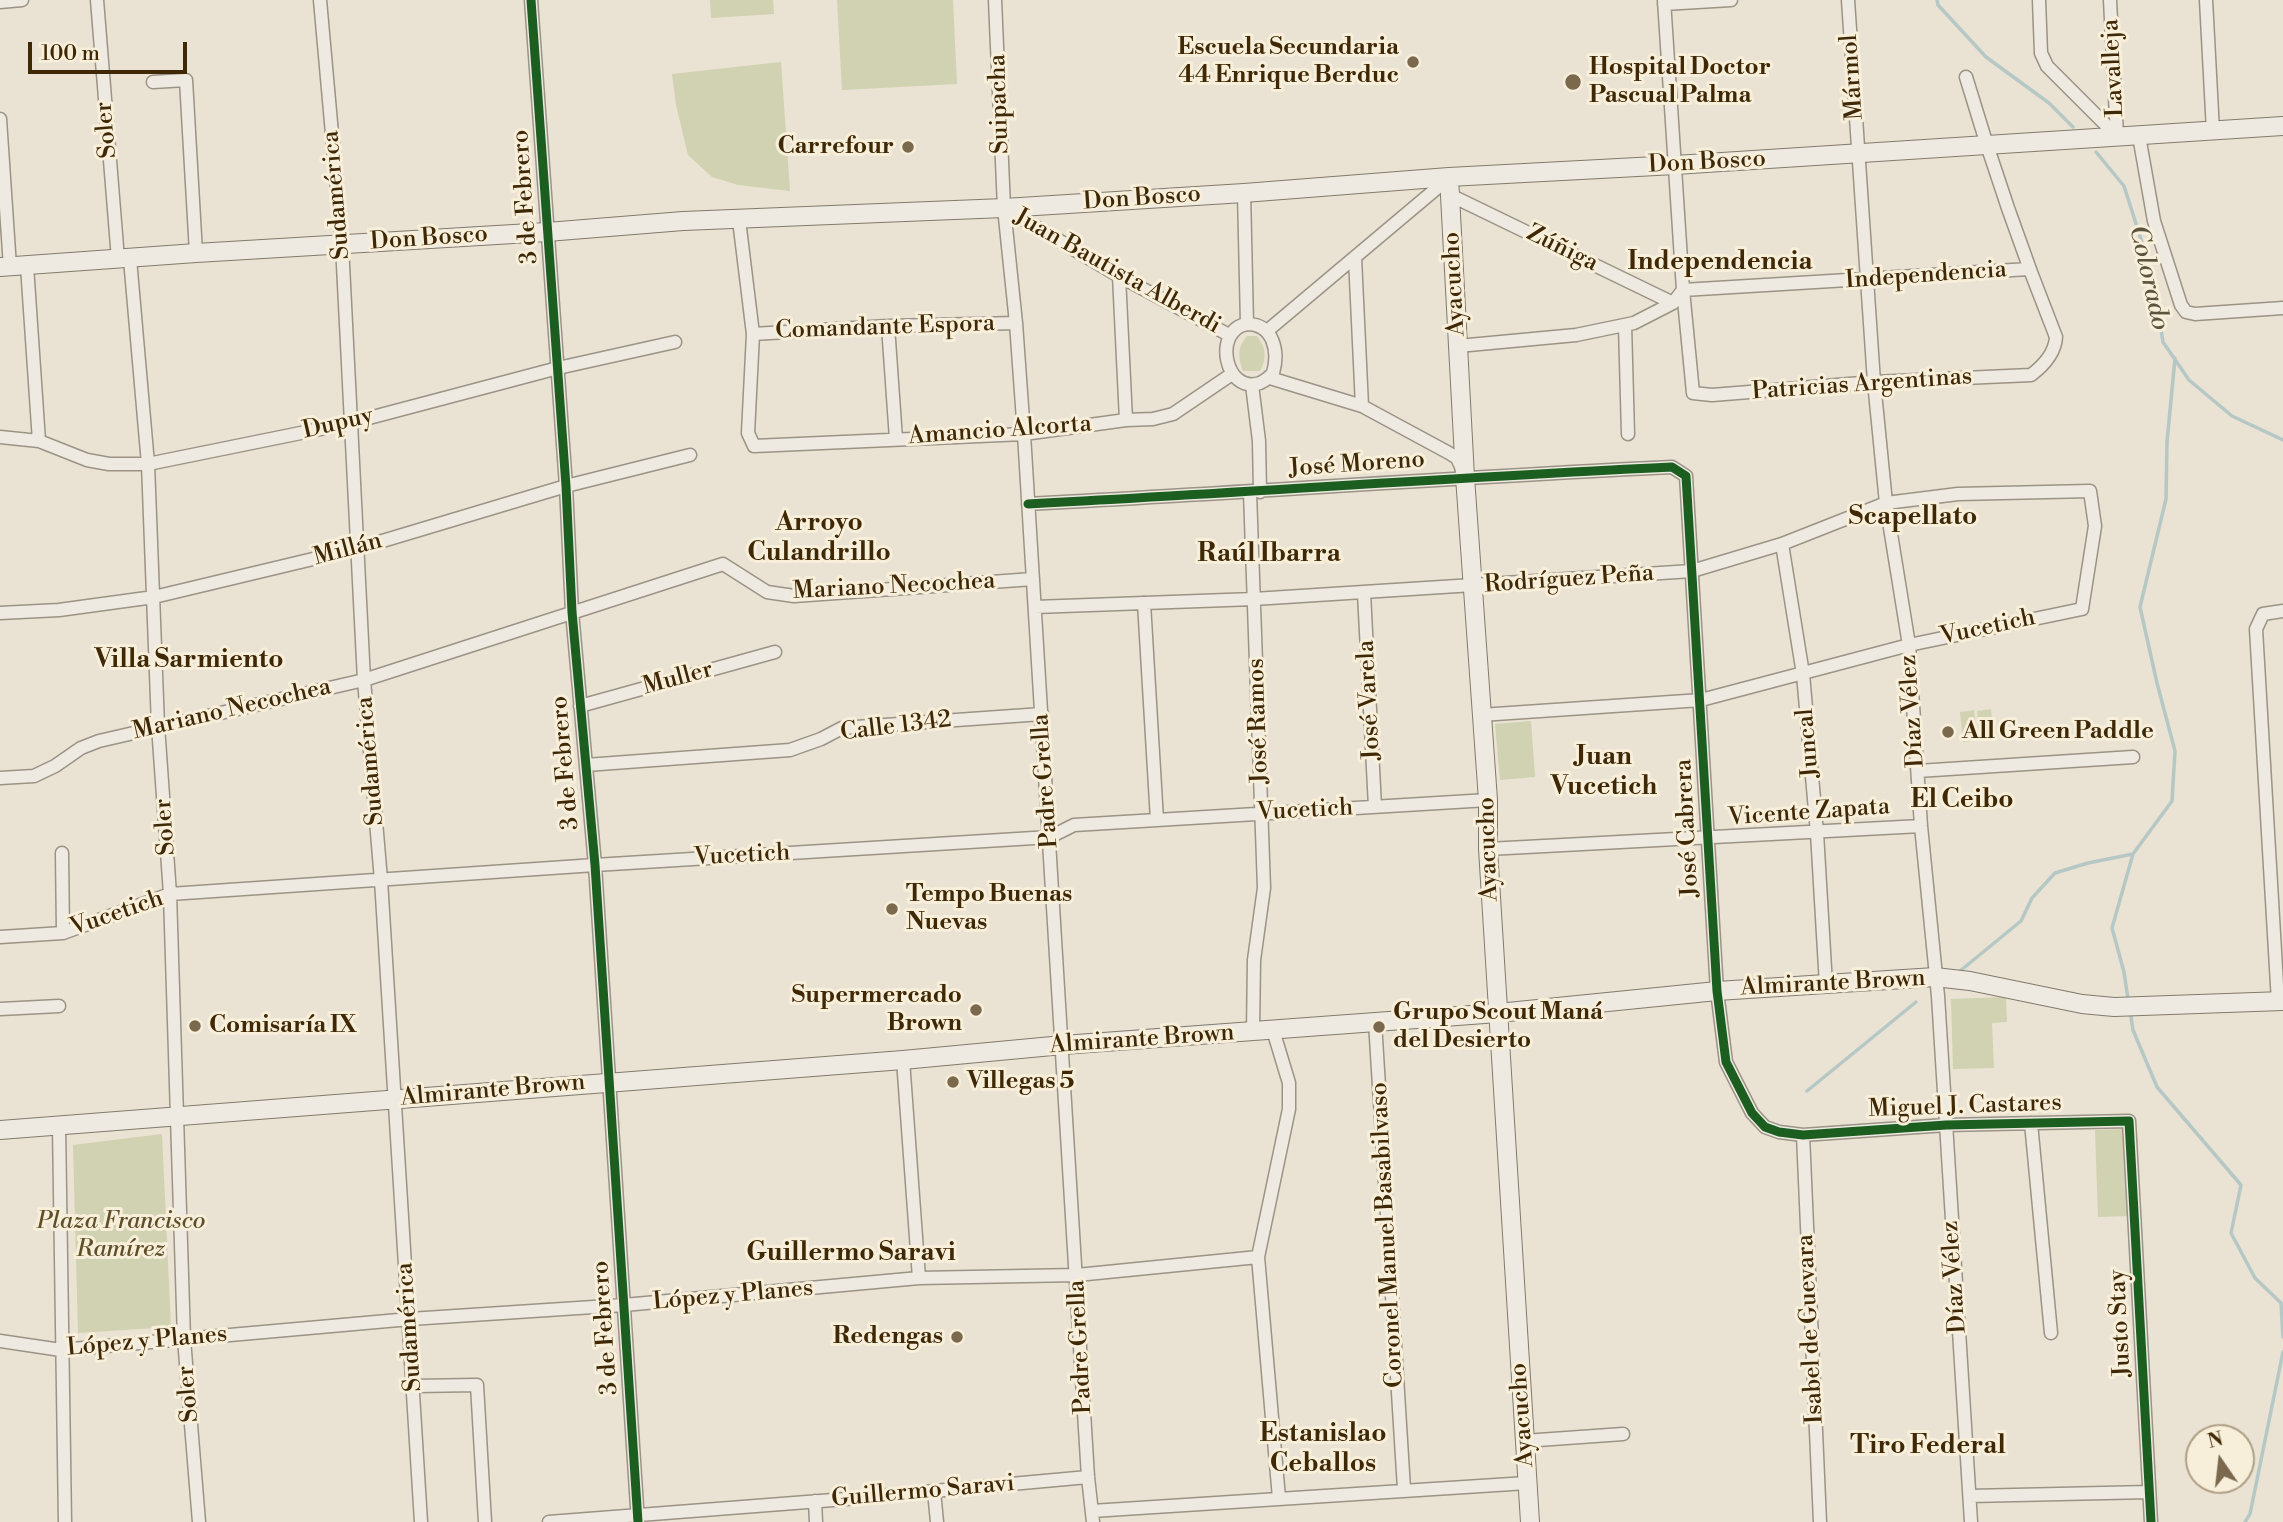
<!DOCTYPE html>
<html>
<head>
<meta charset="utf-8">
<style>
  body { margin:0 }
  #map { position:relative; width:2283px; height:1522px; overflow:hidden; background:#eae2d2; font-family:"Libre Bodoni",serif }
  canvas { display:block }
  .north { position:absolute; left:2185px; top:1424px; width:70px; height:70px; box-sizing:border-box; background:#f8efdb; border:2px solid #ae9f85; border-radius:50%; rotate:346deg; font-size:19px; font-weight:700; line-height:28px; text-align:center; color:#3f2805 }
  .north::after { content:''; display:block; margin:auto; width:24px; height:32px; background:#7b694d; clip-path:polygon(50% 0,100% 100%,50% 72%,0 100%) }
  .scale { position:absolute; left:28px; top:42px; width:159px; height:32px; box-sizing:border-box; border:4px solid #3f2805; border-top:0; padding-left:9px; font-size:21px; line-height:24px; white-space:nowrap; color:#3f2805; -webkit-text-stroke:5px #f8efdb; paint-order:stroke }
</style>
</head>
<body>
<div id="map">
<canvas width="2283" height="1522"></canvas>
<div class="north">N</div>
<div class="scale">100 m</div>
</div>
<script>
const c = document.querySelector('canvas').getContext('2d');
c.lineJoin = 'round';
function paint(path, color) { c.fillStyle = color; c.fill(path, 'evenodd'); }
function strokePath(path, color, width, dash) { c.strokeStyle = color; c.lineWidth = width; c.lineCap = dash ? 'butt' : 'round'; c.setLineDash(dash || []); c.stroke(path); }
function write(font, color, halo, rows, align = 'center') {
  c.font = font + ' "Libre Bodoni",serif'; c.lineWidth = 6; c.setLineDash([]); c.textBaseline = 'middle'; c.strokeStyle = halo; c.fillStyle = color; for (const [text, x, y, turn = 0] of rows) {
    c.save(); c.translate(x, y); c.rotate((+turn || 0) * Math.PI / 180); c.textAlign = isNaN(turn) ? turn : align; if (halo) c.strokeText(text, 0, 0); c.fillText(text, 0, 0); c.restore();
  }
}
paint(new Path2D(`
  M710,0H773L774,14L711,18Z
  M837,0H953L957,84L842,90Z
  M781,62L790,191L738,185L712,177L688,155L676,105L672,74Z
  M1247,336H1257C1266,347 1267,359 1260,371H1243C1238,357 1237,348 1247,336Z
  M1991,709L1994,739L1980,740L1977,711Z
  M1974,710L1977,740L1963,742L1960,712Z
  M1531,721L1535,777L1500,780L1495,724Z
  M2006,997L2007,1022L1992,1023L1994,1068L1953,1069L1951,999Z
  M2127,1129L2130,1216L2098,1217L2095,1130Z
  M162,1134L171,1327L78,1333L73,1145Z`), '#d0d2b1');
strokePath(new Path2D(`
  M1937,0L1938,5L1986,57L2049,103L2073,127
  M2096,152L2124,186L2152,274L2163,342L2189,380L2232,416L2283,440
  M1960,971L2021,921L2032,898L2055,873L2088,863L2133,854
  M2128,999L2124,972L2112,928L2133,854L2172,801L2175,751L2157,683L2140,607L2166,499L2167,442L2175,358
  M2130,1010L2133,1030L2157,1087L2241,1185L2231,1233L2255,1278L2281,1303L2283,1337
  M1807,1091L1916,1002
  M2245,1522L2250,1514L2283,1352`), '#b6c8c5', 3.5);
const street = new Path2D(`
  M97,0L118,259
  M320,0L342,245L364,680L381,880L421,1522
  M531,0L566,486L572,612L595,865L638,1522
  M995,0L1004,208L1016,323L1024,434L1088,1477L1093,1522
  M1664,0L1683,290L1693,393L1712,395L1874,382L2031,375C2043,366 2055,353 2056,337C2022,252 1992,165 1966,77
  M1848,0L1874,382L1886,503L1909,645L1921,826L1938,996L1971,1522
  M2039,0L2041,53L2047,66L2117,136
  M2110,0L2117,136
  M2206,0L2213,131
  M0,2L22,0
  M1664,4L1731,0
  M153,82L186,80L196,253
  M0,119L10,267
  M2139,136L2154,221L2181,305L2186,312L2195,314L2283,308
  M1244,193L1247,324
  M1450,195L1673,303
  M1004,208L1119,276L1229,335
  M739,220L753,334L748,433L754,446L1024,434L1126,420L1153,419L1173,414L1232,374
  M1355,258L1362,406
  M130,259L148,464L158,726L170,894L184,1339L199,1522
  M27,266L39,441
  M1119,276L1126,420
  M1247,324C1274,324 1279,352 1273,373C1269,378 1266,380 1260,383C1225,395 1212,330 1247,324Z
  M1625,325L1628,434
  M888,326L896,439
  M1267,331L1449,178
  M753,334L888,326L1016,323
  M1458,346L1576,335L1634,323L1673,303L1683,290L2029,269
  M1270,378L1362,406L1449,453L1457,458L1462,469
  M1252,385L1259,441L1260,492
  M0,437L39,441L87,460L109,464H148L350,423L558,368L675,342
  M1250,493L1264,888L1254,960L1253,1032
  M1028,504C1243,493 1458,477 1672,467L1686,476L1717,991L1726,1062L1752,1113L1765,1127L1779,1132L1803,1135L1946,1125L2129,1121L2151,1522
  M1782,544L1803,674L1817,833L1826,985
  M1364,593L1375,807
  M1144,603L1157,820
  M1035,607L1254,599L1692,571L1782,544L1886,503L1958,494L2090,491L2095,526L2082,609L1909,645L1701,700L1481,715
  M0,613L59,610L154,597L359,548L566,486L690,455
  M580,706L775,652
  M586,765L790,750L821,739L842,728L1042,714
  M1918,771L2133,757
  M0,778L34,776L55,766L81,748L99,741L364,680L723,564L767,592L794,596L1033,579
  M1488,849L1921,826
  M62,853L63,933
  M0,937L63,933L170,894L595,865L1050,837L1074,825L1488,800
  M2278,1002L2256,629L2263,614L2283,611
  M0,1009L59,1006
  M1375,1022L1404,1489
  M1273,1030L1289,1083V1109L1258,1257L1279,1498
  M903,1060L919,1278
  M2031,1123L2051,1333
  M59,1125L65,1522
  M1803,1135L1820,1522
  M0,1341L61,1350L410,1319L624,1305L919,1278L1077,1275L1258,1257
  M414,1386L477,1385L485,1522
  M1524,1441L1623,1434
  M934,1491L937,1522
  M1970,1496L2149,1492
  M815,1501L816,1522
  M1092,1511L1527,1483
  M549,1522L846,1499L1088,1477`);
const secondary = new Path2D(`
  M1449,177L1465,477L1488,800V849L1530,1522
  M0,267L196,253L547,232L683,221L1004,208L1244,193L1449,177L1675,165L2283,126
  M0,1130L903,1060L1063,1045L1498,1013L1717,991L1935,977L1970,981L2082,1004L2114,1007L2283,1001`);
strokePath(street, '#9b9386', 15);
strokePath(secondary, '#827a6c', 20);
strokePath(street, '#eeeae1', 12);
strokePath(secondary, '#eeeae1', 18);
strokePath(new Path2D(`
  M531,0L566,486L572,612L595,865L638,1522
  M1028,504C1243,493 1458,477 1672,467L1686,476L1717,991L1726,1062L1752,1113L1765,1127L1779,1132L1803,1135L1946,1125L2129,1121L2151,1522`), '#1b5e20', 9);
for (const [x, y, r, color] of [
  [1413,62,7,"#7b694d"],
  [1573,82,9,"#7b694d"],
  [908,147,7,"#7b694d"],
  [1948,732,7,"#7b694d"],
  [892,909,7,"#7b694d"],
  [976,1010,7,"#7b694d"],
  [195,1026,7,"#7b694d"],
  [1379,1027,7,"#7b694d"],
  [953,1082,7,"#7b694d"],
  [957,1337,7,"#7b694d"]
]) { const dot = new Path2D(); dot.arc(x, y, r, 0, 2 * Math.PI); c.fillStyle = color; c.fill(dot); strokePath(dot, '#f8efdb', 2.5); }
write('bold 24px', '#3f2805', '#f8efdb', [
  ["Escuela Secundaria",1399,48,"right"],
  ["44 Enrique Berduc",1399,76,"right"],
  ["Hospital Doctor",1589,68],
  ["Pascual Palma",1589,96],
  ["Carrefour",894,147,"right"],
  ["All Green Paddle",1962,732],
  ["Tempo Buenas",906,895],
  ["Nuevas",906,923],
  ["Supermercado",962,996,"right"],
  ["Brown",962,1024,"right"],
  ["Grupo Scout Maná",1393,1013],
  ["del Desierto",1393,1041],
  ["Comisaría IX",209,1026],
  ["Villegas 5",967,1082],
  ["Redengas",943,1337,"right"]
], 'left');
write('24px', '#3f2805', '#f8efdb', [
  ["Lavalleja",2114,68,-93],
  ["Mármol",1853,77,-94],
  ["Suipacha",1000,104,-92],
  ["Soler",107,130,-95],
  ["Don Bosco",1707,163,-3],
  ["Sudamérica",337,195,-95],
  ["3 de Febrero",526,197,-94],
  ["Don Bosco",1142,199,-4],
  ["Don Bosco",429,239,-4],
  ["Zúñiga",1562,249,26],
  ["Juan Bautista Alberdi",1117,272,29],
  ["Independencia",1926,276,-4],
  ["Ayacucho",1455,284,-93],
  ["Comandante Espora",885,328,-2],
  ["Patricias Argentinas",1862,385,-4],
  ["Dupuy",338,424,-13],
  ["Amancio Alcorta",1000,431,-4],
  ["José Moreno",1357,465,-4],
  ["Millán",348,550,-15],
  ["Rodríguez Peña",1569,580,-4],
  ["Mariano Necochea",894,587,-3],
  ["Vucetich",1988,628,-12],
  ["Muller",678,679,-15],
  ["José Varela",1370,700,-93],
  ["Mariano Necochea",232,710,-13],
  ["Díaz Vélez",1913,711,-94],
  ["José Ramos",1259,721,-92],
  ["Calle 1342",896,727,-7],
  ["Juncal",1809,743,-95],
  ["Sudamérica",371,761,-95],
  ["3 de Febrero",566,763,-95],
  ["Padre Grella",1046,781,-94],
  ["Vucetich",1305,811,-3],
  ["Vicente Zapata",1809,813,-4],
  ["Soler",166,827,-94],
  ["José Cabrera",1688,828,-93],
  ["Ayacucho",1489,849,-92],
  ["Vucetich",742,856,-3],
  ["Vucetich",117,914,-19],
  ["Almirante Brown",1833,984,-3],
  ["Almirante Brown",1142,1040,-4],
  ["Almirante Brown",493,1091,-5],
  ["Miguel J. Castares",1965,1107,-2],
  ["Coronel Manuel Basabilvaso",1388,1235,-93],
  ["Díaz Vélez",1955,1277,-94],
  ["López y Planes",733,1296,-5],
  ["Justo Stay",2121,1323,-93],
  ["Sudamérica",410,1327,-94],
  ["3 de Febrero",606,1328,-94],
  ["Isabel de Guevara",1811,1329,-93],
  ["López y Planes",147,1342,-5],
  ["Padre Grella",1081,1347,-93],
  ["Soler",189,1394,-95],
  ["Ayacucho",1523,1415,-94],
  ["Guillermo Saravi",923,1492,-5]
]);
write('italic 24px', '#5e4f29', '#f8efdb', [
  ["Plaza Francisco",121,1222],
  ["Ramírez",121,1250]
]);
write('bold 26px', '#3f2805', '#f8efdb', [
  ["Independencia",1720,263],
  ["Scapellato",1913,518],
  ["Arroyo",819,524],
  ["Culandrillo",819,554],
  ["Raúl Ibarra",1269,555],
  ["Villa Sarmiento",189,661],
  ["Juan",1604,758],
  ["Vucetich",1604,788],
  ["El Ceibo",1962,801],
  ["Guillermo Saravi",851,1254],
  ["Estanislao",1323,1435],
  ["Ceballos",1323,1465],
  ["Tiro Federal",1928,1447]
]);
write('italic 26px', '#5c553d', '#f8efdb', [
  ["Colorado",2148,278,77]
]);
</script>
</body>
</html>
